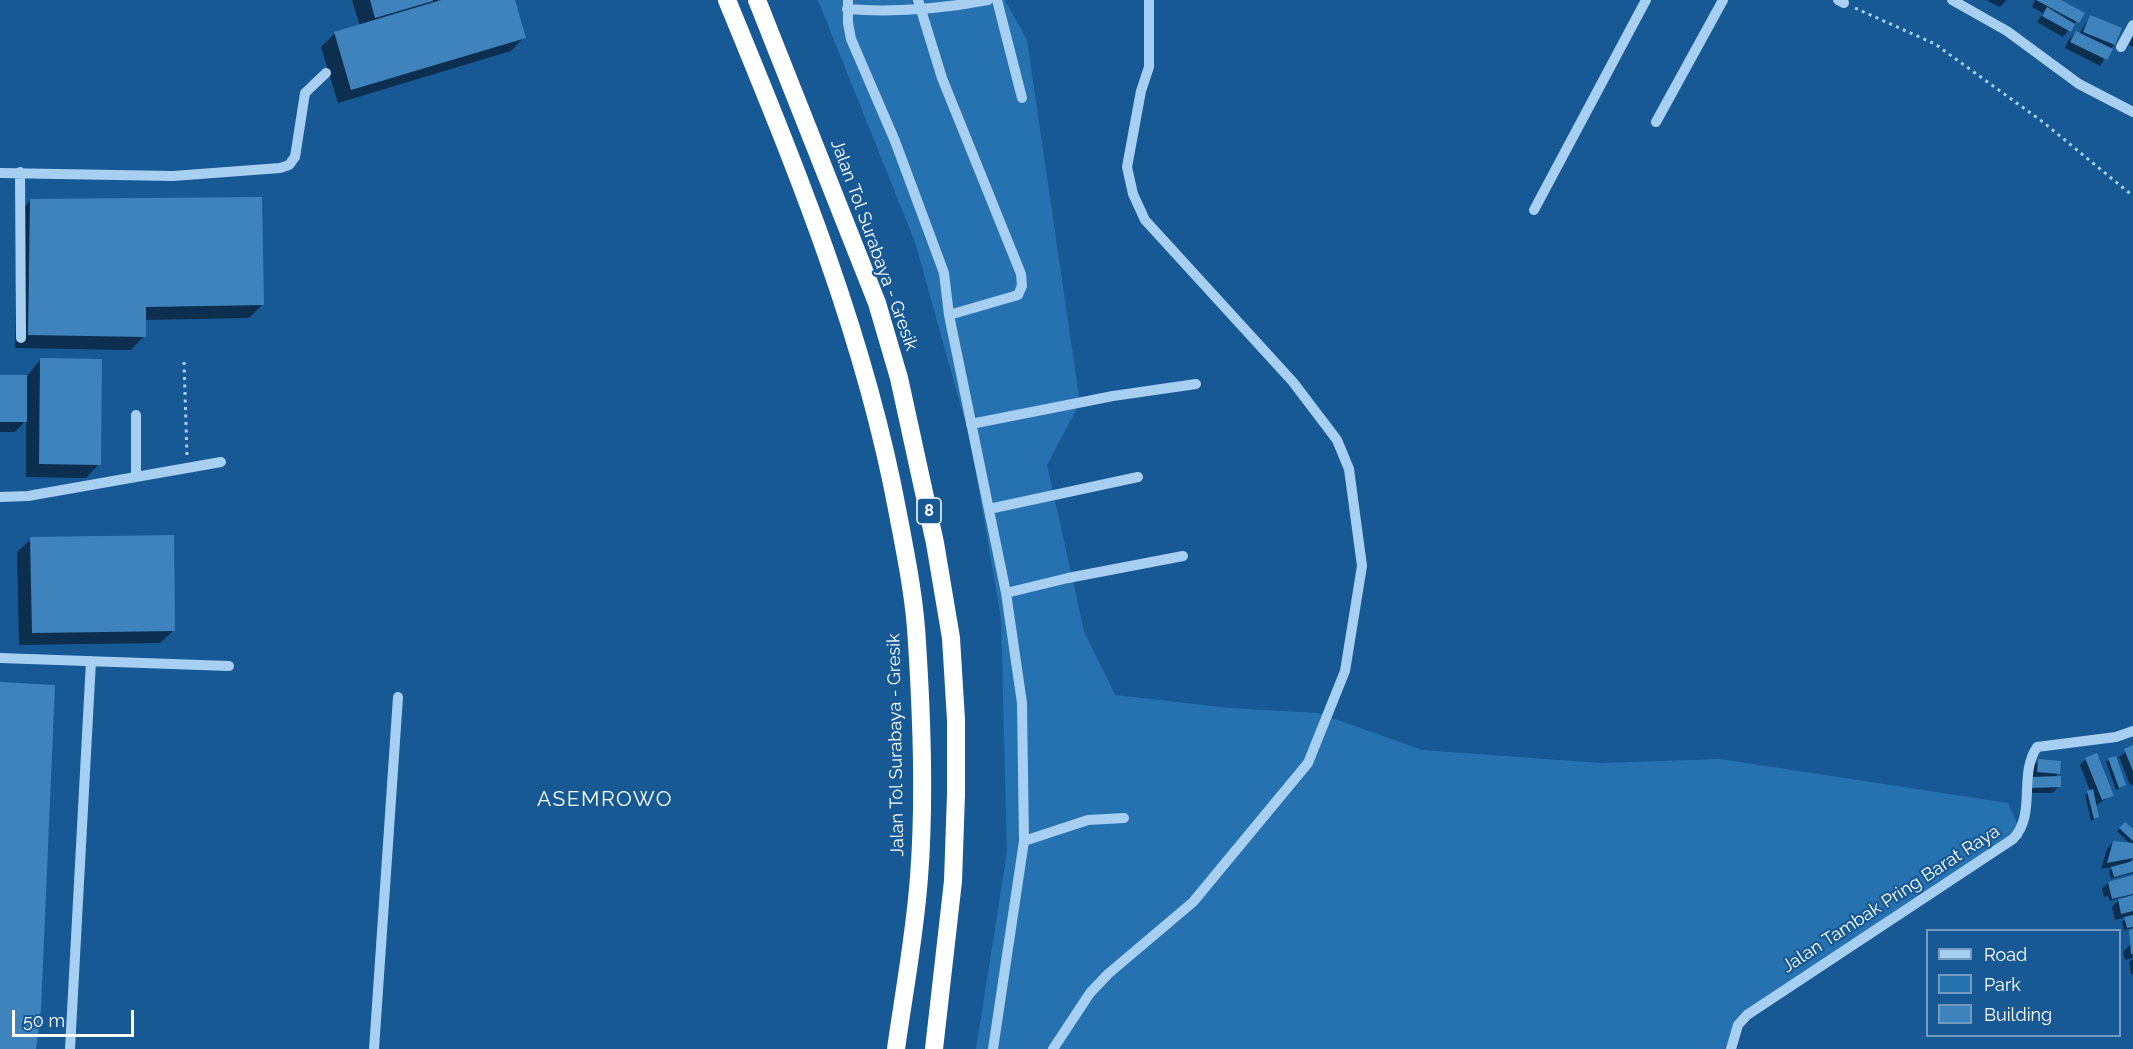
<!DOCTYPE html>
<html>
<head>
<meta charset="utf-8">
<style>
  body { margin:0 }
  #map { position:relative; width:2133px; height:1049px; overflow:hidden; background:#175994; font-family:Raleway,sans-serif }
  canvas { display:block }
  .legend { position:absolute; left:1926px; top:929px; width:195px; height:108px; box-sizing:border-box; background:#175994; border:2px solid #749bbf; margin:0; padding:8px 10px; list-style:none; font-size:18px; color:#fff }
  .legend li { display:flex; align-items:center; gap:12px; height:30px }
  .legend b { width:30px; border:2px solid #749bbf }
  .scale { position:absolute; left:12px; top:1010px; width:122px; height:27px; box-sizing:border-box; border:3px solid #fff; border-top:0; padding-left:8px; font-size:18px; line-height:21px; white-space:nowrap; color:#fff; -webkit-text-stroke:4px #175994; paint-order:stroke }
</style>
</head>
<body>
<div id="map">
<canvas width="2133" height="1049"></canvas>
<ul class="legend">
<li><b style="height:8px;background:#a7cff1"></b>Road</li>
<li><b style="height:16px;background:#2672b1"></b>Park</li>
<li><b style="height:16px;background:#3f83bc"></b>Building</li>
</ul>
<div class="scale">50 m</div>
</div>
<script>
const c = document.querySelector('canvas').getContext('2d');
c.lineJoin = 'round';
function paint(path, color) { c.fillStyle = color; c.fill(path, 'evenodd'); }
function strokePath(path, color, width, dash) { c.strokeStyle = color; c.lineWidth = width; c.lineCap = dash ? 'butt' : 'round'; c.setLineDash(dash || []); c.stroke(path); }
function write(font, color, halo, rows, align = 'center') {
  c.font = font + ' Raleway,sans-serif'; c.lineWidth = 4.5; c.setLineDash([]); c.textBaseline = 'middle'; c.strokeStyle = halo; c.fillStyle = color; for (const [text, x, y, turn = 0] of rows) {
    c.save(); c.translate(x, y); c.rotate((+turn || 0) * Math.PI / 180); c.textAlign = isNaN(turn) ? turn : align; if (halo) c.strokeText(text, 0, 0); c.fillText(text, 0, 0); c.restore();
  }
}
paint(new Path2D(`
  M818,0H1005L1027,40L1080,403L1047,465L1084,631L1115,695L1230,708L1318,713L1422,750L1601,763L1720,759L2008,803L2023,837L1744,1012L1733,1049H976L1007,852L1001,618L970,439L915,242Z`), '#2672b1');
paint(new Path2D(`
  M352,0H513L524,37L511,51L338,103L321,47L335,33L360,26Z
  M1986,0H2007L2000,7Z
  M2035,0H2058L2083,13L2063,37L2037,22L2043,13L2032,7Z
  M2090,17L2114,44L2100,66L2065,48L2069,39L2076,32L2079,34Z
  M2133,36V47L2129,45Z
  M30,201L263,304L249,318L144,320V336L131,350L15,348L17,214Z
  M40,360L99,464L86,478L26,477V420L15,432H0V376H27Z
  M31,539L174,630L160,643L19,645L17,552Z
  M2133,747V784L2130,785L2119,757Z
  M2086,759L2112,795L2095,806L2098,817L2091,821L2085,795L2090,791L2080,765Z
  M2109,760L2125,785L2116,790L2106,762Z
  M2039,761L2058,774L2054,778L2059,786L2053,793H2024L2032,767Z
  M2125,824L2133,830V858L2127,864L2133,862V873L2111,879L2109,871L2113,867L2101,869L2107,849L2113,842L2131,845L2117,831Z
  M2133,876V895L2130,898L2133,897V928L2124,930L2122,922L2127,917L2115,920L2112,907L2121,898L2110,901L2108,896L2104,897L2102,889L2108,883Z
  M2131,944L2133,958L2125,960L2123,952Z
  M2133,959V974H2131L2129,962Z`), '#0007');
paint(new Path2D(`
  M370,0H433V1L375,18Z
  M441,0H515L526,38L351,90L334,32Z
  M2036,0H2061L2085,13L2079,23Z
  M2047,7L2075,24L2071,32L2042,16Z
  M2090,15L2122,28L2115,45L2083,32Z
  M2076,31L2113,49L2107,60L2070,42Z
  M262,197L264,305L146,307V337L28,335L30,199Z
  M40,358L102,359L101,465L39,464Z
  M0,375H27V422H0Z
  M174,535L175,631L32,633L30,537Z
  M0,682L55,685L41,1009L36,1049H0Z
  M2133,745V771L2124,749Z
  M2097,753L2114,796L2102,800L2085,758Z
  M2116,756L2126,785L2119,788L2108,758Z
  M2038,759L2061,761L2060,774L2037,772Z
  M2061,776V787L2030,788V777Z
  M2093,789L2099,817L2094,819L2087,791Z
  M2125,822L2133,829V841L2119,828Z
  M2113,841L2133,843V858L2107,863Z
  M2133,861V872L2114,877L2111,867Z
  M2133,875V894L2112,899L2108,882Z
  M2133,895V911L2121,914L2118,899Z
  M2133,915V927L2127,928L2124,917Z
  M2133,929V954H2131L2129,930Z`), '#3f83bc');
strokePath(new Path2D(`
  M1855,8L1935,44L2043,122L2133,196
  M184,362L187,456`), '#a7cff1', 3, [3, 4.5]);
strokePath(new Path2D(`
  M848,0V23L851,39L895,141L944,273L949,315L1006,593L1022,703L1024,841L993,1049
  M918,0L942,78L1021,274L1022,286L1018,295L949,315
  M997,0L1022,98
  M1838,0L1844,3
  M1952,0L2007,31L2079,84L2133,112
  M847,9C896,13 940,9 988,0
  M2121,47L2133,25
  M1656,122L1723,0
  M20,172L21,338
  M0,173L173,176L280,168L289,165L295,157L305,93L326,73
  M1534,210L1646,0
  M971,424L1113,396L1196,384
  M136,477V415
  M0,497L28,496L221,462
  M989,509L1138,477
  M1006,593L1068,578L1183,556
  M0,658L229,666
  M1024,841L1088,820L1124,818
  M70,1049L91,661
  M374,1049L398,697
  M1053,1049L1090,993L1108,974L1193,902L1308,763L1345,671L1362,566L1349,469L1337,440L1293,382L1145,220L1133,194L1127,167L1141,91L1149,67V0
  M1731,1049L1738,1025L1747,1015L2013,839C2037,814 2018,775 2037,747L2116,737L2133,731`), '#a7cff1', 10);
strokePath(new Path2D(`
  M727,0C796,168 865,335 898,514C906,556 915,600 917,643C922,720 925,800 919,877C915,934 904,992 896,1049
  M757,0L877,303L899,378L935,543L951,638L956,720V794L953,881L934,1049`), '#fff', 18);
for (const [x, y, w] of [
  [929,511,24]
]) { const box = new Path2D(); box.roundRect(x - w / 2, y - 13, w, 26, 4.5); c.fillStyle = '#175994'; c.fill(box); strokePath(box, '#fff', 1.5); }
write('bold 16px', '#fff', null, [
  ["8",929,511]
]);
write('18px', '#fff', '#175994', [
  ["Jalan Tol Surabaya - Gresik",874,245,70],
  ["Jalan Tol Surabaya - Gresik",896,745,-91],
  ["Jalan Tambak Pring Barat Raya",1891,899,-33]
]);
c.letterSpacing = '1.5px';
write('21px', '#fff', '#175994', [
  ["ASEMROWO",605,800]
]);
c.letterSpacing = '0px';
</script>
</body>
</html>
